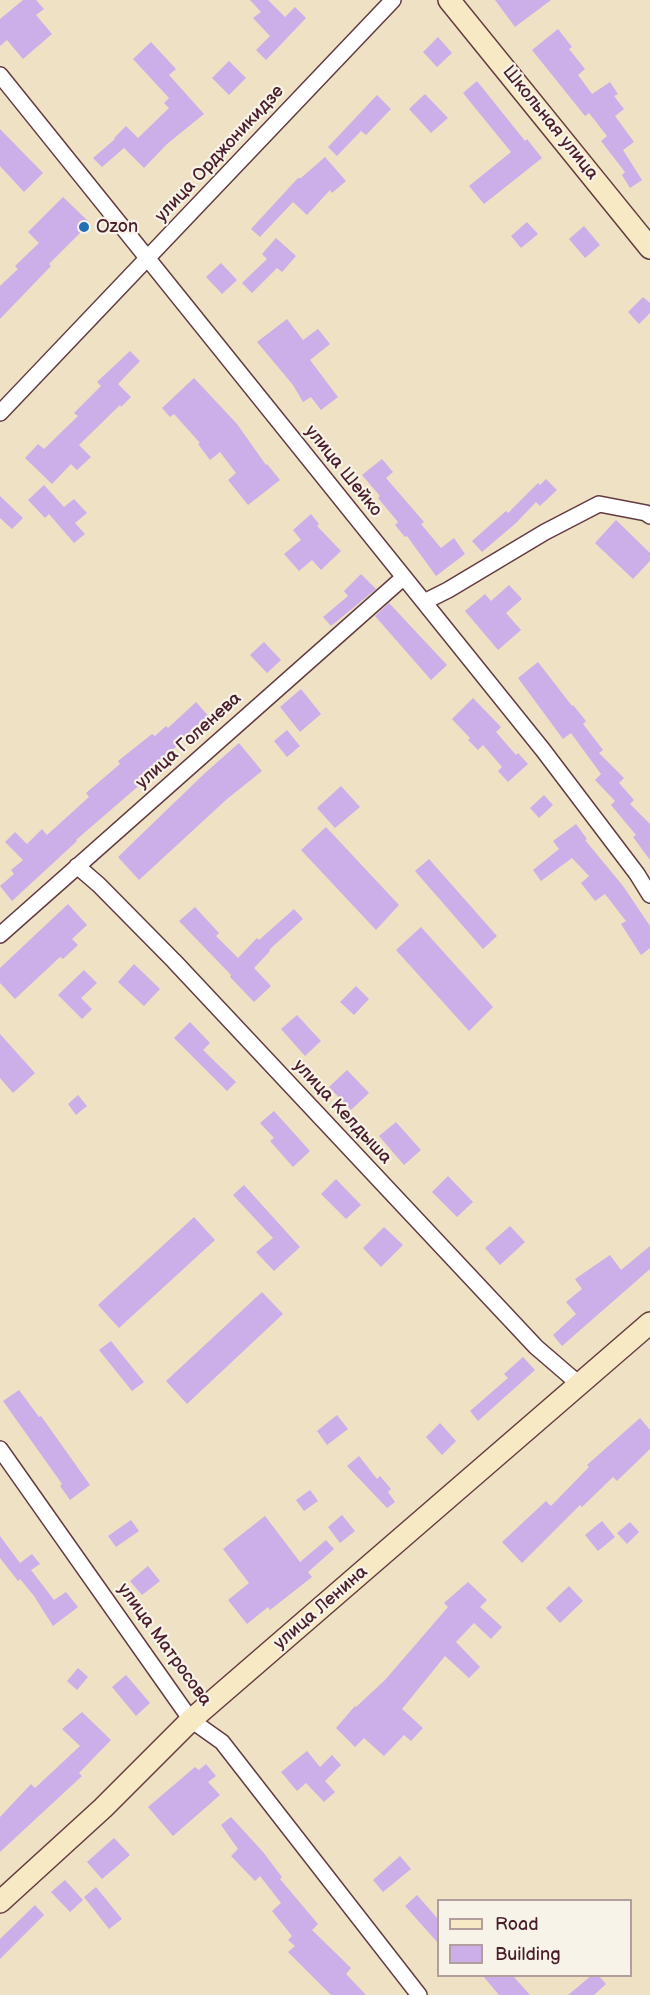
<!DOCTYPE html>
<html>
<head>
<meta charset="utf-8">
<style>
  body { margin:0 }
  #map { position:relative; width:650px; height:1995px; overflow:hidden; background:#efe1c3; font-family:"Balsamiq Sans",sans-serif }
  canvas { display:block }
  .legend { position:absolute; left:437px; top:1899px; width:195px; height:78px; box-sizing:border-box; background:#f7f3e8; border:2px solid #b29e9c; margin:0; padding:8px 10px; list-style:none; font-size:18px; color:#4a1f2b }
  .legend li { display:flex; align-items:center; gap:12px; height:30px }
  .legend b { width:30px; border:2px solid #b29e9c }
</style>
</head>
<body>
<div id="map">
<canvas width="650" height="1995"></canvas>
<ul class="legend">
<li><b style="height:8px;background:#f6e9c3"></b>Road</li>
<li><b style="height:16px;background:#ccaee9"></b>Building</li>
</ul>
</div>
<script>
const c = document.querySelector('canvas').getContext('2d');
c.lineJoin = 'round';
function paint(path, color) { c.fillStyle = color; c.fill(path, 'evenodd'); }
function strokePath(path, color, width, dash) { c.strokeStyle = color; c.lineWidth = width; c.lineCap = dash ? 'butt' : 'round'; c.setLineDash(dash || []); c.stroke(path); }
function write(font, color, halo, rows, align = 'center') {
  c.font = font + ' "Balsamiq Sans",sans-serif'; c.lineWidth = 4.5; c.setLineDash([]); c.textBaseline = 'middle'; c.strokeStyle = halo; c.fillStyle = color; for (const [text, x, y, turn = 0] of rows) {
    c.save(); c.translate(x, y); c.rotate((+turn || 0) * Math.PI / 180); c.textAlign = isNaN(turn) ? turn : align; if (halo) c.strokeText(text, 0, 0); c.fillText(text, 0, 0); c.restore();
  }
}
paint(new Path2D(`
  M23,0H36L44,9L36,15L52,34L23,59L7,40L0,46V19Z
  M250,0H268L285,17L295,7L306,18L266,60L256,50L270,36L253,18L261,12Z
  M495,0H551L515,27Z
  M558,29L572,47L569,49L585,69L578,75L592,94L610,82L618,94L614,96L624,109L615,116L634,142L623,150L642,180L630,188L622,175L625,172L601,141L607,136L589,113L585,116L532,50Z
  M438,37L452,53L437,67L423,52Z
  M151,42L176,69L169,75L204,114L167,144L144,168L124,148L102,167L93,158L115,139L114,138L126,126L138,138L169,108L164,103L169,98L133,59Z
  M229,61L246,78L229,95L212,78Z
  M477,81L525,141L527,139L542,158L484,204L469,186L511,152L463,93Z
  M425,94L448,118L431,133L409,109Z
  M377,95L391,109L366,135L361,131L337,156L328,147Z
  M0,129L43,173L24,192L0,166Z
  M325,157L346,181L332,193L330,190L307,215L293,202L260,237L251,229L298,178H301Z
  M63,197L90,223L49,264L51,266L0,319V286L18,269L15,266L39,243L28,232Z
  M527,222L538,234L521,248L511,236Z
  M584,226L600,245L585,258L569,239Z
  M276,238L296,256L282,272L277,268L252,293L242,283L267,259L262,254Z
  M221,263L237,280L222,294L206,277Z
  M643,297L650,303V313L639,324L628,312Z
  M287,319L303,340L318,329L330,344L310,360L338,397L321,410L311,397L303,402L293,385L257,342Z
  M130,351L140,361L118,384L131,397L121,407L120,405L79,445L91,457L77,470L71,464L52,484L25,458L38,444L44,449L78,416L74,413L101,386L97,382Z
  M194,378L237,424L266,465L267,464L280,480L248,505L228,480L236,473L220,452L210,460L198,444L200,443L174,414L170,417L162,408Z
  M382,459L393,472L386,478L424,522L421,524L441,548L454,538L465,554L436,576L407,536L405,537L395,525L398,522L378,498L380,496L362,475Z
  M546,479L557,490L540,506L536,502L516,523L482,552L472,541L506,511L508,513L538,483L540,485Z
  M44,485L64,507L74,499L87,513L75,523L85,534L74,543L49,514L45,518L28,500Z
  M0,496L23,518L12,529L0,518Z
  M311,514L319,524L317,526L341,551L321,570L312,560L299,571L284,554L301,540L293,530Z
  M616,520L650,553V561L633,579L595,543Z
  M361,574L376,589L331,626L323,617L348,596L344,591Z
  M509,585L522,599L506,613L521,630L498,650L465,611L485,594L491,601Z
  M389,603L447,665L431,680L375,616Z
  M264,642L281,660L267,673L250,655Z
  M538,662L572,706L573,705L586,721L583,724L603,750L599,753L624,778L619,783L634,800L630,804L650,824V860L633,837L636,835L611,805L615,801L595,780L601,774L571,733L563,739L518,678Z
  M301,689L321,714L300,732L280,707Z
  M473,698L501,727L496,732L516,755L518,753L528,764L508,782L498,771L502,767L483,745L478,750L468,740L470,738L452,719Z
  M196,702L212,720L197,734L194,731L169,753L172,757L76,840L77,841L12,901L0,886L14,874L11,870L23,860L5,842L15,832L27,844L42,829L47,835L89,797L86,793L120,764L118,761L152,734L155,736L166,726L168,728Z
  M287,730L300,746L287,757L274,741Z
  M239,743L262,771L227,799L139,880L118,857L205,773Z
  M341,786L360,807L335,828L317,808Z
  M544,795L553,805L539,818L530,808Z
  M576,824L587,839L585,840L623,886L650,926V948L641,955L621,924L626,921L605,894L595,901L581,883L589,876L572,858L541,881L533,870L559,849L553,841Z
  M326,827L399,905L376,930L301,850Z
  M429,859L497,936L483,949L415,871Z
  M68,904L87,925L72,939L78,945L63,959L60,957L15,999L0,983V968Z
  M195,907L219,933L216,936L238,958L257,938L259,940L294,909L303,919L269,950L270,951L254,968L271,986L254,1002L230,977L231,975L179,921Z
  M421,927L493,1007L469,1031L396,950Z
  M134,964L160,989L144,1006L118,982Z
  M84,970L97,983L81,998L92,1009L82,1019L58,995Z
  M356,986L369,999L354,1015L340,1002Z
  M297,1015L321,1041L305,1056L281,1029Z
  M190,1022L210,1043L203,1050L236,1082L227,1091L174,1038Z
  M0,1034L35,1073L13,1093L0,1078Z
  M347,1070L369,1093L351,1110L329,1087Z
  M78,1095L87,1106L76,1115L68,1104Z
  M274,1111L310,1151L293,1167L270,1141L274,1138L260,1123Z
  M396,1122L421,1150L404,1165L379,1136Z
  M448,1176L473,1202L457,1217L432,1192Z
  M336,1179L361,1205L346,1219L321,1194Z
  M244,1185L300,1247L274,1271L256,1252L273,1238L233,1195Z
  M194,1217L215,1240L119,1328L98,1305Z
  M510,1226L525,1242L500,1265L485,1248Z
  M384,1227L403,1245L381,1267L363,1248Z
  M650,1246V1269L562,1346L553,1335L576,1314L566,1302L582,1289L575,1279L610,1255L621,1270Z
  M262,1292L283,1314L187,1404L166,1381Z
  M111,1341L144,1382L132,1391L99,1350Z
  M523,1357L535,1370L478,1421L470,1411L508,1378L504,1374Z
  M19,1390L39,1417L41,1416L90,1485L70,1500L60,1486L62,1484L3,1401Z
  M337,1415L348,1429L327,1445L317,1431Z
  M640,1418L650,1430V1449L617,1481L613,1477L582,1507L580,1505L522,1563L502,1542L546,1501L551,1506L589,1467L587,1465Z
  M440,1423L456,1441L442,1455L426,1437Z
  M359,1456L377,1479L380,1476L391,1489L388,1492L395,1502L387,1508L347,1466Z
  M310,1490L318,1501L304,1511L296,1500Z
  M342,1515L355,1531L340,1543L328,1527Z
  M265,1516L300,1562L326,1540L334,1549L308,1572L312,1577L270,1610L268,1607L247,1624L228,1600L249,1583L223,1549Z
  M131,1520L139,1531L116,1547L108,1536Z
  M602,1521L615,1537L598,1551L585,1535Z
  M630,1522L639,1532L627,1544L617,1533Z
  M0,1536L20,1563L32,1554L40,1564L31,1570L54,1600L66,1592L78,1607L53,1626L34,1596L20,1579L18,1581L0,1558Z
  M148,1566L160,1581L142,1595L130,1581Z
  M468,1582L487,1600L480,1607L502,1627L491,1639L474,1623L456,1642L480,1667L469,1678L445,1656L402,1709L423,1728L411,1741L404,1735L384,1756L364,1738L355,1747L336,1728L355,1706L356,1707L385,1680L448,1607L444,1603Z
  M569,1586L583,1601L560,1623L546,1608Z
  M78,1668L88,1677L77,1690L67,1681Z
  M126,1675L150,1703L136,1716L112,1687Z
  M82,1712L111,1740L79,1773L82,1776L0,1852V1817L31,1784L35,1788L80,1746L62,1729Z
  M307,1751L320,1767L332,1755L341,1765L325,1781L335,1792L324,1802L306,1783L297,1791L281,1772Z
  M206,1764L216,1776L208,1782L220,1795L173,1836L148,1807L195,1767L199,1770Z
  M231,1817L263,1852L282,1877L280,1879L318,1924L312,1930L351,1968L346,1974L366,1995H331L288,1952L295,1946L288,1940L292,1936L272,1911L281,1903L260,1876L255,1881L231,1856L238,1849L221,1825Z
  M114,1838L130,1855L102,1879L87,1862Z
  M400,1856L411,1869L383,1892L373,1880Z
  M65,1880L83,1900L70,1912L51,1892Z
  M96,1887L122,1919L109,1929L84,1897Z
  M417,1895L438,1919V1943L405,1906Z
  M35,1905L44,1915L0,1959V1939Z
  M483,1976H513L530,1995H499Z
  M591,1976H599L606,1984L594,1995H568Z`), '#ccaee9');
const street = new Path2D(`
  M0,75L543,750L637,874L650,895
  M0,413L393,0
  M424,602L448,590L545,532L599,504L646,513L650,516
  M77,866L99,885L174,961L536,1347L579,1384
  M0,935L404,577
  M0,1449L191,1720L222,1742L419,1995`);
const secondary = new Path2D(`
  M449,0L650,248
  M0,1902L103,1808L191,1720L650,1323`);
strokePath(street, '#633c42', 18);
strokePath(secondary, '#633c42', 24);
strokePath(street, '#fff', 15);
strokePath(secondary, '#f6e9c3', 21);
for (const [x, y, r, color] of [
  [84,227,6,"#1f6fb2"]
]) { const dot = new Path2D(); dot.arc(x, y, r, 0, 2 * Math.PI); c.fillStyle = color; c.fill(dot); strokePath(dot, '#f7f3e8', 2); }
write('18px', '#4a1f2b', '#f7f3e8', [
  ["Школьная улица",550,123,51],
  ["улица Орджоникидзе",220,154,-47],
  ["улица Шейко",343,471,51],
  ["улица Голенева",189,741,-42],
  ["улица Келдыша",342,1112,47],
  ["улица Ленина",321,1608,-41],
  ["улица Матросова",164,1645,54]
]);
write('18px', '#4a1f2b', '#f7f3e8', [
  ["Ozon",96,227]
], 'left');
</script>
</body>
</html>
